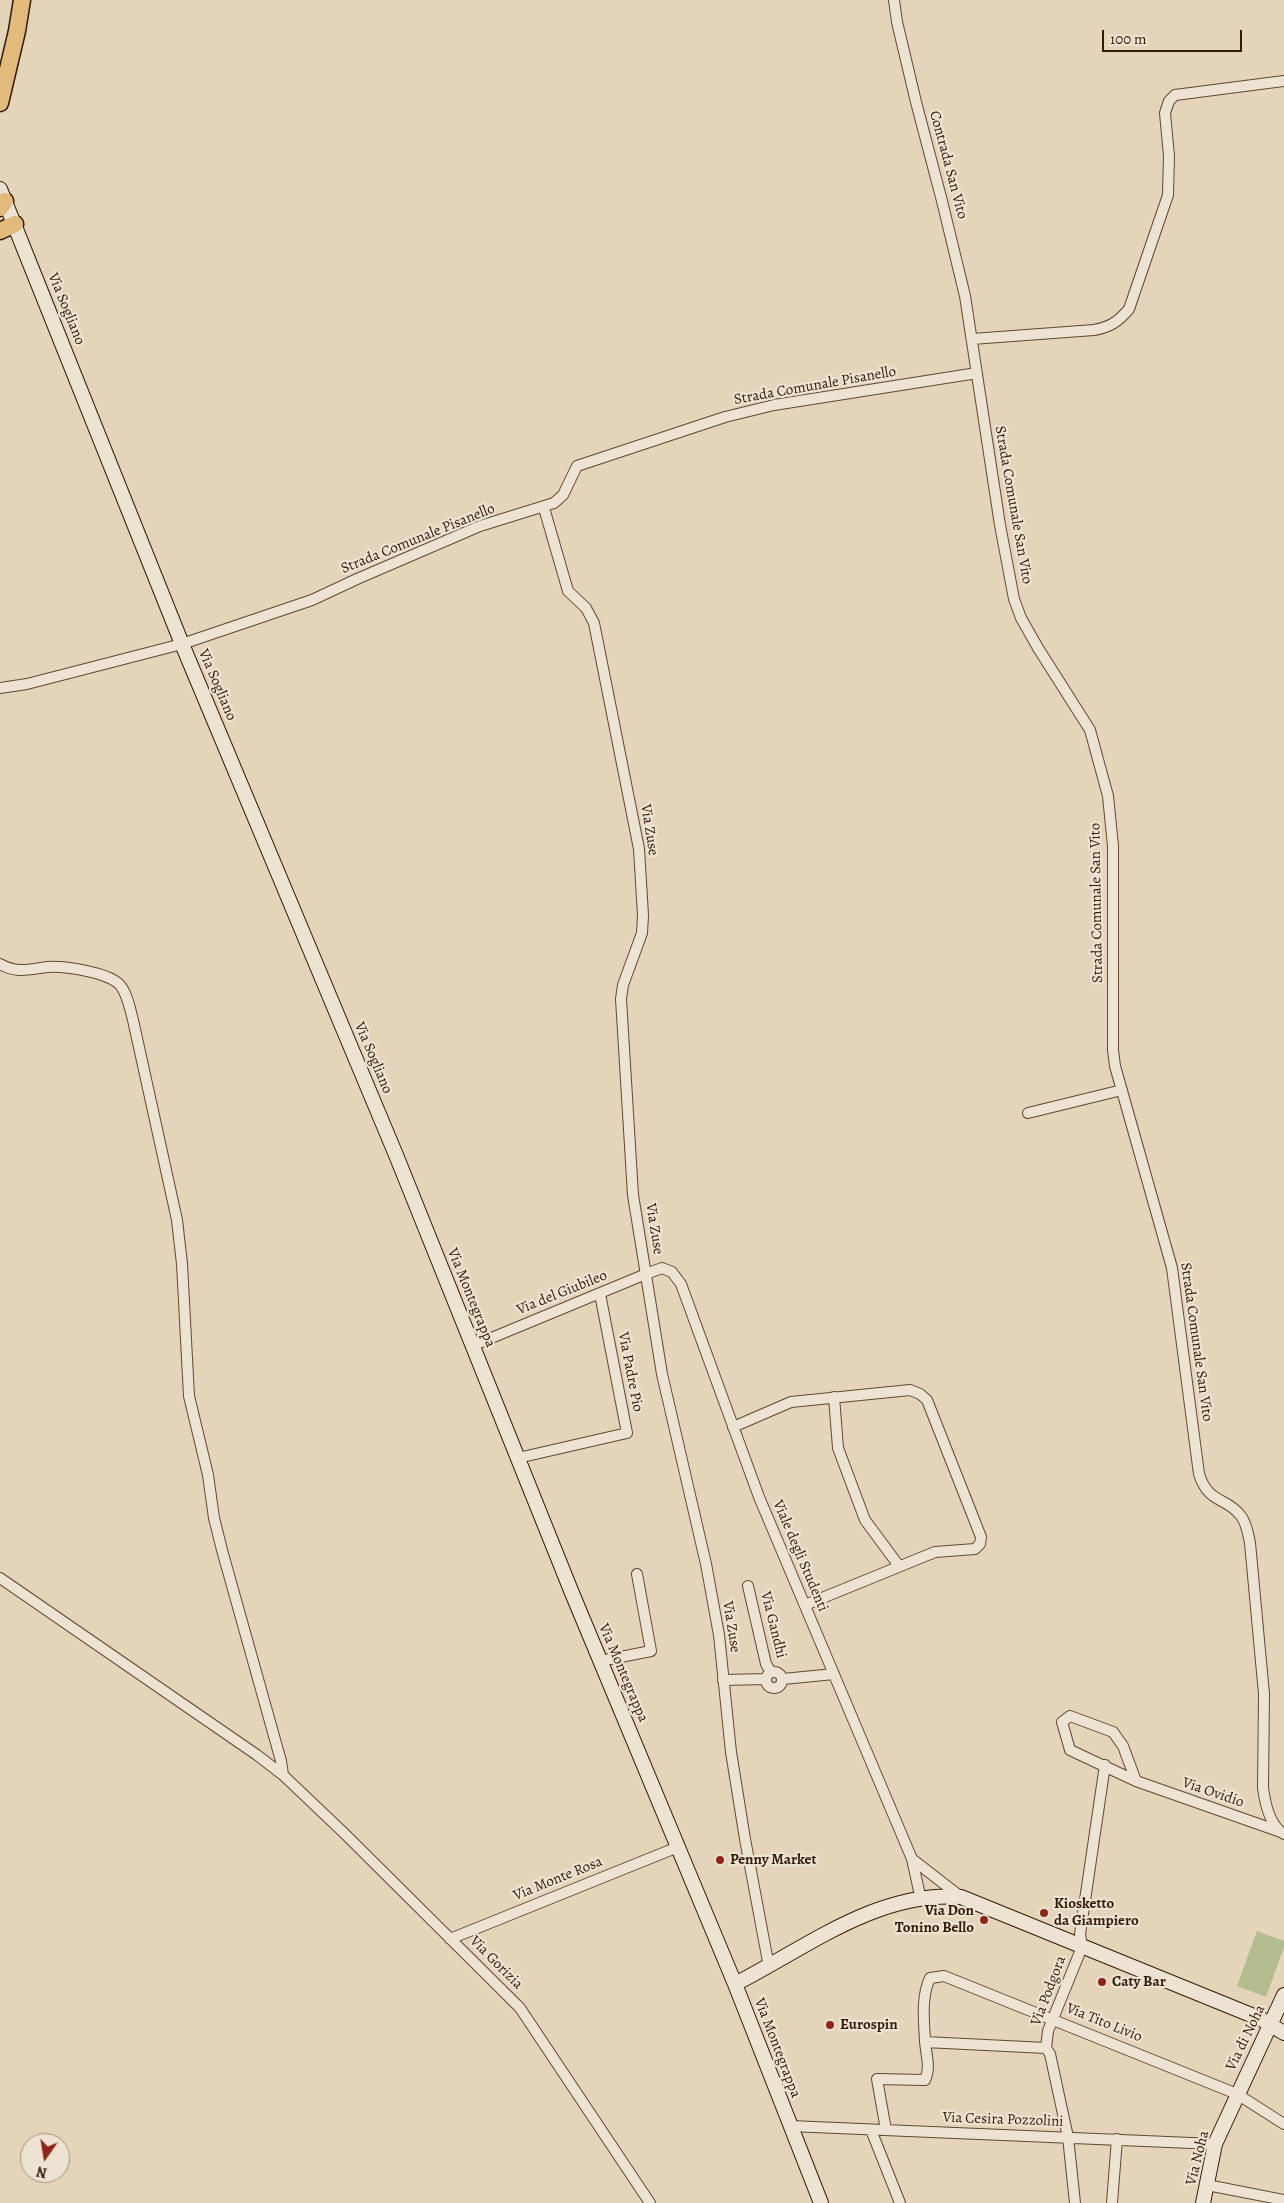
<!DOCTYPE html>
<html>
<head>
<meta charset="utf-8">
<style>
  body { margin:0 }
  #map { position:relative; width:1284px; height:2203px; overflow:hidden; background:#e4d4b9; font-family:Alegreya,serif }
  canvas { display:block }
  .north { position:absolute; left:20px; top:2133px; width:50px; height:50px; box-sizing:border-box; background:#ede3d2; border:1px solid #a39380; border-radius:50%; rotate:193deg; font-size:14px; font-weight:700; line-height:20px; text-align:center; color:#331a06 }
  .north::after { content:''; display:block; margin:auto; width:18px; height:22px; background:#8f2418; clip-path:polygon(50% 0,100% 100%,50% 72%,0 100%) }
  .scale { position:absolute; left:1102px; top:30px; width:140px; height:22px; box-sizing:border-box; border:2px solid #331a06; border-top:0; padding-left:6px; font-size:15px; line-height:18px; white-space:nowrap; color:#331a06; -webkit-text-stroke:4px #ede3d2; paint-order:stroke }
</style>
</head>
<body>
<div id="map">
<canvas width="1284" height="2203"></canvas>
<div class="north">N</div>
<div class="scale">100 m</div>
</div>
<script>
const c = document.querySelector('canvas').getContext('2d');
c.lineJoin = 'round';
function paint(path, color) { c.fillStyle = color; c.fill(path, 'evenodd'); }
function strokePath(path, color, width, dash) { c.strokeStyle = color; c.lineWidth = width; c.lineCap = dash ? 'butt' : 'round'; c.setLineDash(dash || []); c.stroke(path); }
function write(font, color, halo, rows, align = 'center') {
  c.font = font + ' Alegreya,serif'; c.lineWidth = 4.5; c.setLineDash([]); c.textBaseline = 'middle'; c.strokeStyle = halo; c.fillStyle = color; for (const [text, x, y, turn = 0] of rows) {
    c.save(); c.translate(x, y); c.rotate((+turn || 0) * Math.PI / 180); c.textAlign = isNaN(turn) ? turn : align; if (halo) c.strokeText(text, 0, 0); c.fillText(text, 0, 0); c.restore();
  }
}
paint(new Path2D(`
  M1257,1931L1284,1941V1947L1266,1997L1237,1986Z`), '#b3bd90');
const street = new Path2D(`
  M894,0L897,22L916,102L942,201L965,296L1000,525L1014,599L1021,618L1038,648L1090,730L1108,796L1113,846V1050L1115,1066L1172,1268L1199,1474C1209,1505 1226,1496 1241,1516C1247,1524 1248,1534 1250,1543L1264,1694L1263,1788C1265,1803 1270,1826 1284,1834
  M972,339L1094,330C1110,327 1118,322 1129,309L1168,195L1169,156L1165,113L1169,101L1175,95L1284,81
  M544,508L568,591L586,608L594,623L639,849L643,915L642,933L623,985L621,999L633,1195L662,1374L706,1564L719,1635L731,1752L745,1839L769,1967
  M0,688L27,684L182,644L312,600L357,579L480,526L554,503L563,495L577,466L725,417L774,405L977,373
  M0,964C17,974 30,969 48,967C65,966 106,972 119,984C127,992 130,1009 133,1020L177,1220L182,1264L189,1396L208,1475L214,1518L222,1550L281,1761L283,1775
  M1028,1113L1122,1090
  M472,1346L646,1274L662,1268L672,1272L681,1284L759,1497L912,1859L921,1900
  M834,1397L838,1448L865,1520L899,1566
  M733,1427L791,1402L910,1390L920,1394L927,1400L981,1537L980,1544L975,1549L935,1552L805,1605
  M518,1458L627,1433L600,1294
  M0,1578L257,1755L283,1775L345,1834L520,2008L650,2203
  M748,1586L766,1664L771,1672
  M600,1661L651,1651L637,1574
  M766 1680a8 8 0 1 1 16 0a8 8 0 1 1-16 0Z
  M783,1679L834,1674
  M723,1680L766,1679
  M1136,1781L1123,1746L1113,1732L1070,1716L1062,1722L1070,1750L1136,1781L1281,1832
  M912,1859L961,1897
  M450,1939L678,1847
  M925,2042L1046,2048
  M790,2126L1215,2144
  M871,2130L900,2203
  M886,2130L877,2079L925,2080C931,2067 926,2056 925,2041C924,2021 921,1997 930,1978L944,1976L1237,2094L1284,2124
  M1207,2185L1284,2200
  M1075,2203L1068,2137L1050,2054L1046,2048L1048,2031L1082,1947L1080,1934L1105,1765
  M1112,2203L1117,2139`);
const secondary = new Path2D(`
  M0,189L182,644L396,1155L572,1593L735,1984L821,2203
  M735,1984C806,1948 877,1891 961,1897L1261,2019L1284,2033
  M1203,2203L1215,2144L1284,1995`);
const primary = new Path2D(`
  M0,103L17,31L22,0
  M0,208L5,201
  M0,231L15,224`);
strokePath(street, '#5f4833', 12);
strokePath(secondary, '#331a06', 16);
strokePath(primary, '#331a06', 19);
strokePath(street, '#ede3d2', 10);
strokePath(secondary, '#ede3d2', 14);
strokePath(primary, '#e2ba7c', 16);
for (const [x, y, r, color] of [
  [720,1860,5,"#8f2418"],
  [1044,1913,5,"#8f2418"],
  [984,1920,5,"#8f2418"],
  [1102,1982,5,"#8f2418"],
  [830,2025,5,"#8f2418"]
]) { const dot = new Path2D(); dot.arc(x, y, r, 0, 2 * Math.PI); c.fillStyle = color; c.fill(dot); strokePath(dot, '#ede3d2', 2); }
write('15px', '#331a06', '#ede3d2', [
  ["Contrada San Vito",948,165,75],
  ["Via Sogliano",66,309,68],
  ["Strada Comunale Pisanello",815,386,-10],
  ["Strada Comunale San Vito",1013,505,80],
  ["Strada Comunale Pisanello",418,539,-22],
  ["Via Sogliano",217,685,67],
  ["Via Zuse",649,830,81],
  ["Strada Comunale San Vito",1097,903,-91],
  ["Via Sogliano",373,1058,67],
  ["Via Zuse",654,1229,81],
  ["Via del Giubileo",562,1293,-22],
  ["Via Montegrappa",471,1298,68],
  ["Strada Comunale San Vito",1196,1342,82],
  ["Via Padre Pio",630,1372,79],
  ["Viale degli Studenti",800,1556,67],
  ["Via Gandhi",773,1625,76],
  ["Via Zuse",731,1627,81],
  ["Via Montegrappa",623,1673,67],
  ["Via Ovidio",1213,1793,19],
  ["Via Monte Rosa",558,1879,-22],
  ["Via Gorizia",496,1963,45],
  ["Via Podgora",1049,1991,-69],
  ["Via Tito Livio",1104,2023,22],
  ["Via di Noha",1246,2038,-64],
  ["Via Montegrappa",777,2048,69],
  ["Via Cesira Pozzolini",1003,2120,2],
  ["Via Noha",1198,2158,-76]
]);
write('bold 15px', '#331a06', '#ede3d2', [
  ["Penny Market",730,1860],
  ["Kiosketto",1054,1904],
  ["da Giampiero",1054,1921],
  ["Via Don",974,1911,"right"],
  ["Tonino Bello",974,1928,"right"],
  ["Caty Bar",1112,1982],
  ["Eurospin",840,2025]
], 'left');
</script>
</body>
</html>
